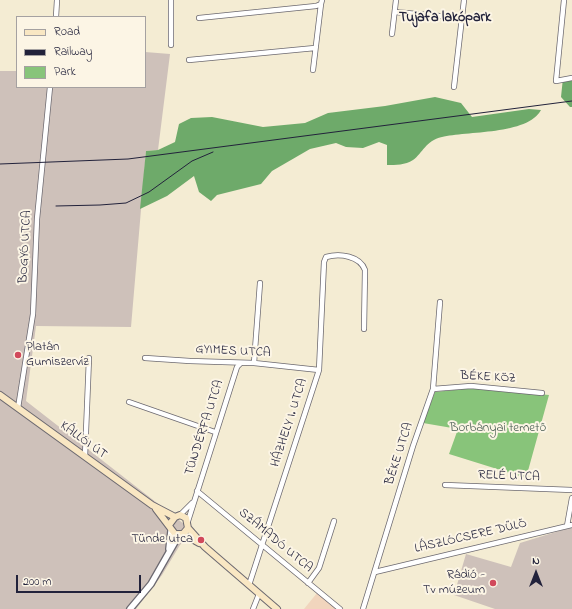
<!DOCTYPE html>
<html>
<head>
<meta charset="utf-8">
<style>
  body { margin:0 }
  #map { position:relative; width:572px; height:609px; overflow:hidden; background:#f4ecd3; font-family:"Indie Flower",sans-serif }
  canvas { display:block }
  .legend { position:absolute; left:16px; top:16px; width:130px; height:72px; box-sizing:border-box; background:#fcf5e5; border:1px solid #a5a1a1; margin:0; padding:5px 7px; list-style:none; font-size:12px; color:#22223b }
  .legend li { display:flex; align-items:center; gap:8px; height:20px }
  .legend b { width:20px; border:1px solid #a5a1a1 }
  .north { position:absolute; left:516px; top:553px; width:40px; height:40px; -webkit-text-stroke:3px #fcf5e5; paint-order:stroke; rotate:0deg; font-size:11px; font-weight:700; line-height:16px; text-align:center; color:#22223b }
  .north::after { content:''; display:block; margin:auto; width:14px; height:18px; background:#22223b; clip-path:polygon(50% 0,100% 100%,50% 72%,0 100%) }
  .scale { position:absolute; left:16px; top:575px; width:125px; height:18px; box-sizing:border-box; border:2px solid #22223b; border-top:0; padding-left:5px; font-size:12px; line-height:14px; white-space:nowrap; color:#22223b; -webkit-text-stroke:3px #fcf5e5; paint-order:stroke }
</style>
</head>
<body>
<div id="map">
<canvas width="572" height="609"></canvas>
<ul class="legend">
<li><b style="height:5px;background:#f9e7c3"></b>Road</li>
<li><b style="height:5px;background:#22223b"></b>Railway</li>
<li><b style="height:11px;background:#88c47a"></b>Park</li>
</ul>
<div class="north">N</div>
<div class="scale">200 m</div>
</div>
<script>
const c = document.querySelector('canvas').getContext('2d');
c.lineJoin = 'round';
function paint(path, color) { c.fillStyle = color; c.fill(path, 'evenodd'); }
function strokePath(path, color, width, dash) { c.strokeStyle = color; c.lineWidth = width; c.lineCap = dash ? 'butt' : 'round'; c.setLineDash(dash || []); c.stroke(path); }
function write(font, color, halo, rows, align = 'center') {
  c.font = font + ' "Indie Flower",sans-serif'; c.lineWidth = 4; c.setLineDash([]); c.textBaseline = 'middle'; c.strokeStyle = halo; c.fillStyle = color; for (const [text, x, y, turn = 0] of rows) {
    c.save(); c.translate(x, y); c.rotate((+turn || 0) * Math.PI / 180); c.textAlign = isNaN(turn) ? turn : align; if (halo) c.strokeText(text, 0, 0); c.fillText(text, 0, 0); c.restore();
  }
}
paint(new Path2D(`
  M317,593L337,609H304Z`), '#f1d5bd');
paint(new Path2D(`
  M145,52L170,54L158,150L146,151L131,327L36,326L26,401L193,531L180,545L162,575L136,609H0V71H17V87H145Z
  M572,527V609H495L454,595L466,554L511,567L520,543Z`), '#cec1ba');
paint(new Path2D(`
  M472,388L549,395L526,478L449,454L458,429L423,423L435,392Z`), '#88c47a');
paint(new Path2D(`
  M572,77V107H570L561,97L563,78Z
  M435,97L461,103L472,117L529,109L541,110C528,135 466,131 442,137C425,141 423,153 413,160C405,165 396,165 387,165V145L379,142L363,148L346,147L336,143L310,149L272,171L261,184L217,195L211,201L199,192L194,176L167,196L140,209L146,151L158,150L175,142L179,124L191,118L212,117L263,127L305,123L328,113L385,106Z`), '#6eaa6a');
const minor = new Path2D(`
  M564,0L556,81L572,78
  M395,12L462,18
  M56,17L57,0
  M199,18L316,6L321,4L322,0
  M392,34L396,0
  M171,45V0
  M189,60L315,48
  M313,70L321,4
  M454,87L464,0
  M145,358L190,361L254,363L319,370
  M254,363L260,283
  M433,389L471,386L542,393
  M129,402L215,432
  M18,408L33,314L37,219L50,87
  M85,456L89,358
  M445,485L572,490
  M197,491L340,609
  M180,515L192,503
  M188,521L237,367L241,363
  M567,526L572,498
  M375,572L572,525
  M308,583L319,568L334,521
  M249,585L319,370L324,262L326,257C340,253 360,256 365,270L364,329
  M253,609L259,594
  M363,609L413,446L433,389L440,302`);
const tertiary = new Path2D(`
  M169,549L171,531
  M130,609L151,584L179,535`);
const secondary = new Path2D(`
  M0,395L152,505L175,517
  M156,509L175,534H183L188,528
  M169,525L175,517L180,515L186,518L188,528L205,547L277,609
  M183,534L199,543`);
strokePath(minor, '#6c6970', 6);
strokePath(tertiary, '#6c6970', 8);
strokePath(secondary, '#6c6970', 8);
strokePath(minor, '#fff', 4.5);
strokePath(tertiary, '#fff', 5.5);
strokePath(secondary, '#f9e7c3', 6);
strokePath(new Path2D(`
  M0,164L128,159L572,101
  M56,206L100,205L126,203L149,192L192,161L213,152`), '#22223b', 1);
for (const [x, y, r, color] of [
  [18,355,4,"#d1495b"],
  [201,540,4,"#d1495b"],
  [493,583,4,"#d1495b"]
]) { const dot = new Path2D(); dot.arc(x, y, r, 0, 2 * Math.PI); c.fillStyle = color; c.fill(dot); strokePath(dot, '#fcf5e5', 1.5); }
write('13px', '#22223b', '#fcf5e5', [
  ["BOGYÓ UTCA",26,247,-87],
  ["GYIMES UTCA",233,352,3],
  ["BÉKE KÖZ",488,378,3],
  ["HÁZHELY I. UTCA",290,423,-72],
  ["TÜNDÉRFA UTCA",205,428,-72],
  ["KÁLLÓI ÚT",83,441,36],
  ["BÉKE UTCA",400,454,-72],
  ["RELÉ UTCA",509,477,2],
  ["LÁSZLÓCSERE DŰLŐ",471,537,-13],
  ["SZÁMADÓ UTCA",275,541,40]
]);
write('13px', '#22223b', '#fcf5e5', [
  ["Platán",26,348,"left"],
  ["Gumiszervíz",26,363,"left"],
  ["Tünde utca",193,540],
  ["Rádió -",485,576],
  ["Tv múzeum",485,591]
], 'right');
write('13px', '#465b51', '#fcf5e5', [
  ["Borbányai temető",498,429]
]);
write('bold 14px', '#22223b', '#fcf5e5', [
  ["Tujafa lakópark",445,19]
]);
</script>
</body>
</html>
